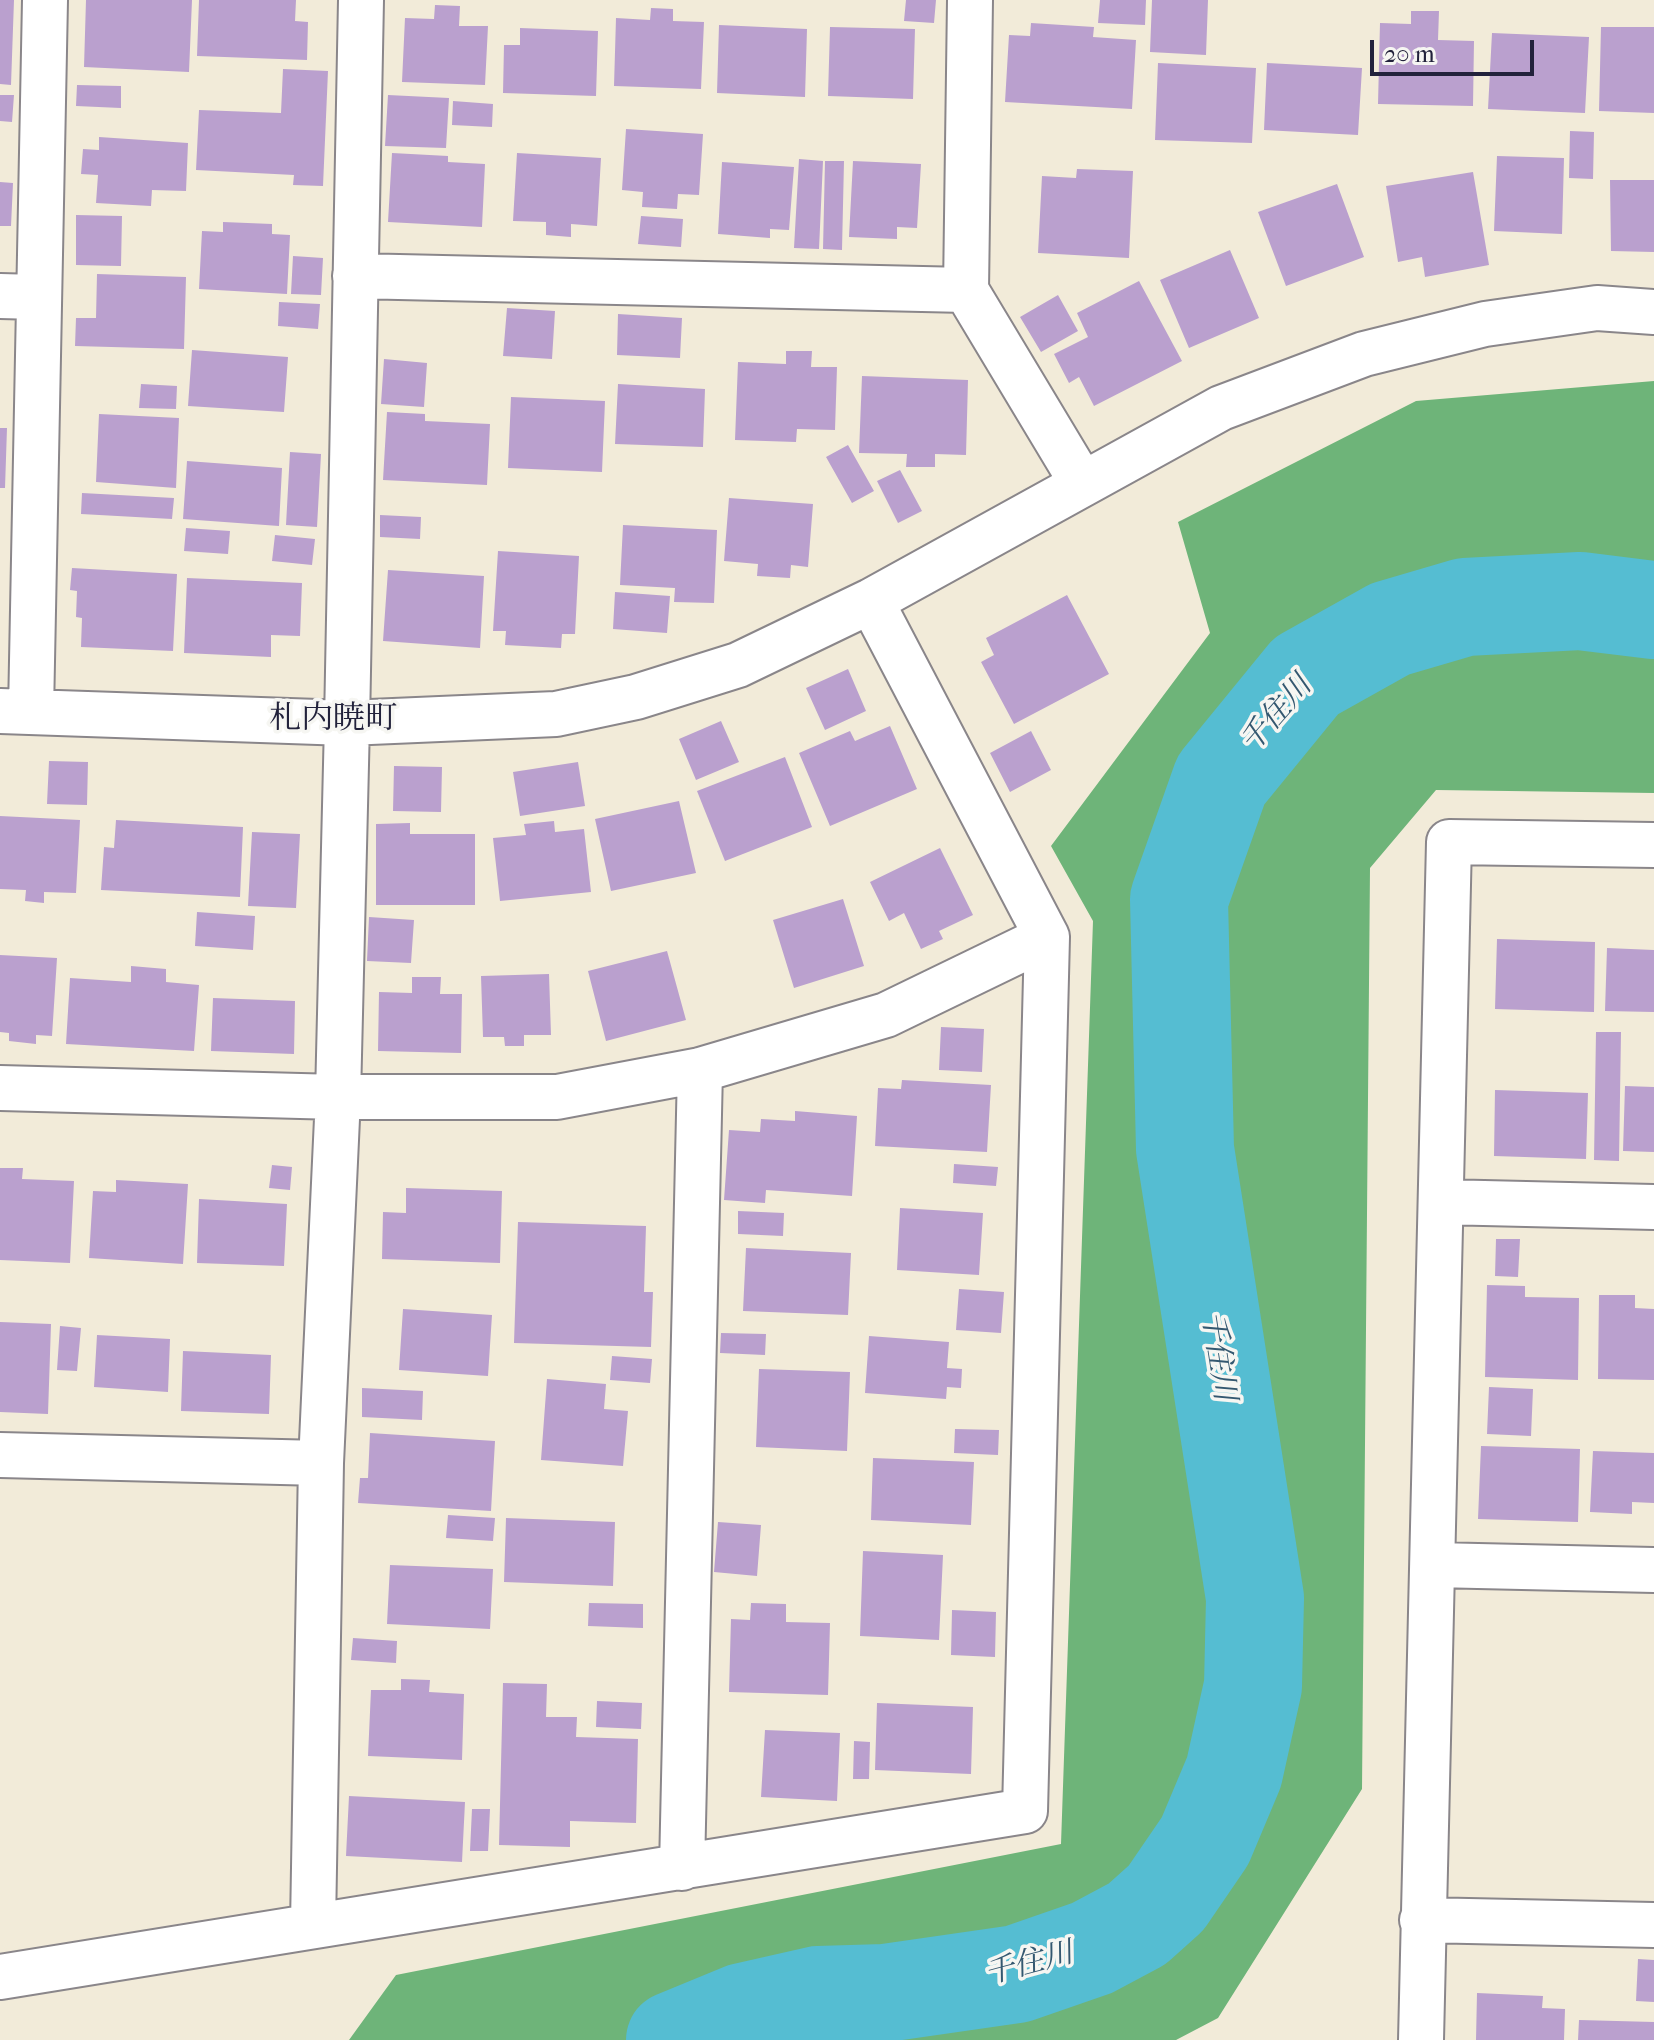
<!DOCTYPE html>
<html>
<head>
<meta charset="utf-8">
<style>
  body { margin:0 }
  #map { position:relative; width:1654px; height:2040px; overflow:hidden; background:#f2ebd9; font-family:"IM FELL French Canon",serif }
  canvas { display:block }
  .scale { position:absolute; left:1370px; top:40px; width:164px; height:36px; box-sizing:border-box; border:4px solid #22223b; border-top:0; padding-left:10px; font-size:24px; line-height:28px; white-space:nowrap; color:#22223b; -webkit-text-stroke:6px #f6f6f2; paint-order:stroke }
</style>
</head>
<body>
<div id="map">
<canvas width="1654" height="2040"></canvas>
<div class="scale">20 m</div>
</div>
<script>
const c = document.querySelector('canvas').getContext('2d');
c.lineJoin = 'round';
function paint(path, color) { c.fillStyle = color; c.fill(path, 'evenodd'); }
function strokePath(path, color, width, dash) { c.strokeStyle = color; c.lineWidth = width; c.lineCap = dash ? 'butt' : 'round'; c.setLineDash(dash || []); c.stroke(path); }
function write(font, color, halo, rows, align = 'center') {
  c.font = font + ' "IM FELL French Canon","Noto Serif JP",serif'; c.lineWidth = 7; c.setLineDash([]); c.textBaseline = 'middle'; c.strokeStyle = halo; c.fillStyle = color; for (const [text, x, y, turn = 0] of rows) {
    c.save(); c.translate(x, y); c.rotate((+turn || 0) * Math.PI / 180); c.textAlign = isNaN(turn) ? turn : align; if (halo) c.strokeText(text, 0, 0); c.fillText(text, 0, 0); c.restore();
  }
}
paint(new Path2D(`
  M1654,381V793L1436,790L1370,868L1362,1789L1218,2018L1176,2040H349L396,1975L1061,1844L1093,921L1051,846L1210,633L1178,522L1416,401Z`), '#6eb479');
strokePath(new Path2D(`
  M675,2040L743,2012L818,1995L885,1993L1017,1974L1092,1948L1137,1924L1166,1898L1205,1841L1234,1772L1253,1686L1255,1598L1185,1149L1179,899L1221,780L1306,676L1390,629L1465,607L1580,601L1654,610`), '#55bdd2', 98);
paint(new Path2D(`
  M0,0H14L11,85L0,84Z
  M86,0H192L189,72L84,67Z
  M199,0H296L295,21L308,22L307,60L197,56Z
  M906,0H936L934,23L904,21Z
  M1100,0H1146L1145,25L1098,23Z
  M1152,0H1208L1206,55L1150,52Z
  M435,5L460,6L459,26H488L485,85L402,82L405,18L434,19Z
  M651,8L673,9V21L704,22L701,89L614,86L616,18L650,20Z
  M1411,11H1439L1438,40L1474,41L1473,106L1378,104L1380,23L1411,24Z
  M1031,23L1094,27L1093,37L1136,40L1132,109L1005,102L1009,35L1030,36Z
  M719,25L807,29L805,97L717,93Z
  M830,27L915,29L913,99L828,96Z
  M1601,27H1654V113L1599,111Z
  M520,28L598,31L596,96L503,93L504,45H520Z
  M1492,33L1589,37L1585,113L1488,109Z
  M1158,63L1256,68L1252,143L1155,140Z
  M1267,63L1362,68L1358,135L1264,130Z
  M283,69L328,71L323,186L293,185L294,175L196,170L199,110L281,113Z
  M77,85L121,86V108L76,106Z
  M0,95H14L12,122L0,121Z
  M388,95L449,98L446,148L385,146Z
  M453,101L493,104L492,127L452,125Z
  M626,129L703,134L699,195L678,194L677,209L642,207L643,192L622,190Z
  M1570,131L1594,132L1593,179L1569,178Z
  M99,137L188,143L186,191L152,190L151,206L96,203L98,175L81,174L83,149L99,150Z
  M392,153L448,156V162L485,164L482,227L388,222Z
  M517,153L601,158L597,226L571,224V237L546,235V222L513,221Z
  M1497,156L1564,158L1562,234L1494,231Z
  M799,159L823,161L819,249L794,248Z
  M825,161H844L842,250L823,249Z
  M853,161L921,164L917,228L897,227V239L849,237Z
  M722,162L794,167L789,230L770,229V238L718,234Z
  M1077,169L1133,171L1129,258L1038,253L1042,176L1076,178Z
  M1473,172L1489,265L1425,277L1422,257L1398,262L1386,186Z
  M1610,180H1654V252L1611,251Z
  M0,182L13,183L11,226H0Z
  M1337,184L1364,257L1286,286L1258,212Z
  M76,215L122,216L121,266L76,265Z
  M641,216L683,219L681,247L638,244Z
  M223,222L272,224V234L290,235L287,294L199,289L202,231L223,232Z
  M1230,250L1259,318L1189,348L1160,280Z
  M293,256L323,258L321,295L291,294Z
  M97,274L186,277L184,349L75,346L76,318H96Z
  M1139,281L1182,361L1094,406L1079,377L1069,383L1054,354L1088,337L1077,313Z
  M1058,295L1078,331L1041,352L1020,317Z
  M279,302L320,304L318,329L278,326Z
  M507,308L555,311L552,359L503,356Z
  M618,314L682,318L680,358L617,355Z
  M192,350L288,357L284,412L188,406Z
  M786,351H812L811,367H837L835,430L797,429L796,442L735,440L738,362L786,364Z
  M384,359L427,363L424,407L381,404Z
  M862,376L968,380L966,455L935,454V467H906L907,454L859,453Z
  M141,384L177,386L176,409L139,408Z
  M618,384L705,389L703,447L615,444Z
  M511,397L605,401L602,472L508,468Z
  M387,412L425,414V421L490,424L487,485L383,480Z
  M99,414L179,418L176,488L96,482Z
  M0,428H7L5,488H0Z
  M848,445L874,491L852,503L826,457Z
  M290,452L321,454L317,527L286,525Z
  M187,461L282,468L279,526L183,519Z
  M900,470L922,511L898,523L877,481Z
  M82,493L174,498L172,519L81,514Z
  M729,498L813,504L808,567L791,565L790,578L757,576L758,564L724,561Z
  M380,515L421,517L420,539L380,537Z
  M623,525L717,530L714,603L674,602L675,588L620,585Z
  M186,528L230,531L228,554L184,551Z
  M275,535L315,539L312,565L272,561Z
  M498,551L579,556L575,634H562L561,648L505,645L506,631H493Z
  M72,568L177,574L173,651L81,647L82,618L76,617L77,591L70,590Z
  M388,570L484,576L480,648L383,641Z
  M187,578L302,583L300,636L271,635V657L184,653Z
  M615,592L670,596L667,633L613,629Z
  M1067,595L1109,674L1014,724L981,662L994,655L986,638Z
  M848,669L866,711L825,730L806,688Z
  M721,721L739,762L696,780L679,739Z
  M890,726L917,789L830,826L799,753L850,731L855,741Z
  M1031,731L1051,770L1010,792L990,753Z
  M785,757L812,827L725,861L697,791Z
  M49,761L88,762L87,805L47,804Z
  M578,762L585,806L520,816L513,772Z
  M394,766L442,767L441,812L393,811Z
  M679,801L696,873L611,891L595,819Z
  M0,816L80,820L76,893L44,892V903L25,901L26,890L0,889Z
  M116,820L243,827L240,897L101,890L104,847L114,848Z
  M554,821L555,832L584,829L591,892L500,901L493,838L526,835L524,824Z
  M410,823V834H475V905H376V824Z
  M252,832L300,834L296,908L248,906Z
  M940,848L973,915L939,931L943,939L921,949L904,913L889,921L870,882Z
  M843,899L864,966L794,988L773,920Z
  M197,912L255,916L253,950L195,946Z
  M369,917L414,920L411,963L367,961Z
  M1497,939L1595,942L1594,1012L1495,1009Z
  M1607,948L1654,950V1012L1605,1011Z
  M667,951L686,1020L606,1041L588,971Z
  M0,955L57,958L52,1036L36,1035V1044L9,1041V1033L0,1032Z
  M131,966L166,969V982L199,985L194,1051L66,1044L70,978L131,982Z
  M549,974L551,1035H524V1046H505L504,1037H483L481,976Z
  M412,977H441L440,994H462L461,1053L378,1051L379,992L412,993Z
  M213,998L295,1001L294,1054L211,1051Z
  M941,1027L984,1029L982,1072L939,1070Z
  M1596,1032H1621L1619,1161L1594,1160Z
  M902,1080L991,1085L987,1152L875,1146L878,1088L901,1089Z
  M1625,1086L1654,1087V1152L1623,1151Z
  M1495,1090L1588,1093L1586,1159L1494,1156Z
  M795,1111L857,1116L852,1196L766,1190L765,1203L724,1200L729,1130L760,1132L761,1119L795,1121Z
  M954,1164L998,1167L996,1186L953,1183Z
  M272,1165L292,1167L290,1190L269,1188Z
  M0,1168H23L22,1179L74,1181L70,1263L0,1260Z
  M116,1180L188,1184L183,1264L89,1258L93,1191L116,1192Z
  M406,1188L502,1191L500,1263L382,1259L383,1212L406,1213Z
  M199,1199L287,1204L284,1266L197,1263Z
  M900,1208L983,1213L979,1275L897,1270Z
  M738,1211L784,1213L783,1236L738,1234Z
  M518,1222L646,1226L644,1292H653L651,1347L514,1343Z
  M1496,1239H1520L1518,1277L1495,1276Z
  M746,1248L851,1253L848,1315L743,1311Z
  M1487,1285L1525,1286V1297L1579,1298L1578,1380L1485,1377Z
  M959,1289L1004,1292L1001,1333L956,1330Z
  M1599,1295H1635V1308L1654,1309V1380L1598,1379Z
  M403,1309L492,1315L488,1376L399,1370Z
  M0,1322L51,1324L48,1414L0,1412Z
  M60,1326L81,1328L77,1371L57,1370Z
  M721,1333L766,1334L765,1355L720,1353Z
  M97,1335L170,1339L168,1392L94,1387Z
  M869,1336L949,1342L947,1368L962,1369L961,1388L947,1387L946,1399L865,1393Z
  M183,1351L271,1355L269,1414L181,1411Z
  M612,1356L652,1359L650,1383L610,1380Z
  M759,1369L850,1372L847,1451L756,1447Z
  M547,1379L606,1384L604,1409L628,1411L623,1466L541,1460Z
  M1489,1387L1533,1389L1531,1436L1487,1434Z
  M362,1388L423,1391L422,1420L362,1417Z
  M955,1429L999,1430L998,1455L954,1453Z
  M370,1433L495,1441L491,1511L358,1503L360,1478H368Z
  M1481,1446L1580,1449L1578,1522L1478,1519Z
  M1593,1451L1654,1453V1503L1632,1502V1514L1590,1512Z
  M873,1458L974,1462L971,1525L871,1520Z
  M448,1515L495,1518L493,1541L446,1538Z
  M506,1518L615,1522L613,1586L504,1582Z
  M718,1522L761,1525L757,1576L714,1572Z
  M863,1551L943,1555L939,1640L860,1636Z
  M390,1565L493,1569L490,1629L387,1624Z
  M589,1603L643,1604V1628L588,1626Z
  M751,1603L786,1604V1622L830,1623L828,1695L729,1692L731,1619L750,1620Z
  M952,1610L996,1612L995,1657L951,1655Z
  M353,1638L397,1641L396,1663L351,1660Z
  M401,1679L430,1680L429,1692L464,1694L462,1760L368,1756L371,1690H401Z
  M503,1683L547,1684L546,1717H577L576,1737L638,1739L636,1823L570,1821V1847L499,1845Z
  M597,1701L642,1703L641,1729L596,1727Z
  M877,1703L973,1707L971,1774L875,1770Z
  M765,1730L840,1733L837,1801L761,1797Z
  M854,1741L870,1742L869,1779H853Z
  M349,1796L465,1802L462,1862L346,1856Z
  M472,1809H490L488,1851H470Z
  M1638,1959L1654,1960V2002L1636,2001Z
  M1477,1993L1543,1996L1542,2008L1565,2009L1564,2040H1476Z
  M1579,2020L1654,2022V2040H1578Z`), '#baa0ce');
const street = new Path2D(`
  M970,0L966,290L1082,483
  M355,276L966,290
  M0,296L37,297
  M0,711L347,723L556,714L636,697L738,665L871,601L1221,408L1364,354L1485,324L1597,308L1654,312
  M31,712L45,0
  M0,1088L338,1097H557L700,1070L886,1015L1047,937
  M1441,1202L1654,1207
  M0,1455L321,1463
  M1434,1565L1654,1570
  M682,1868L700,1070
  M1422,1920L1654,1925
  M313,1925L321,1463L338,1097L347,723L361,0
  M0,1977L1025,1811L1047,937L871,601
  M1421,2040L1449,842L1654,845`);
strokePath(street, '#8a868a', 48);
strokePath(street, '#fff', 44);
write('italic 30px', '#345870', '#f6f6f2', [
  ["千住川",1277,715,-49],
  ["千住川",1217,1356,81],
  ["千住川",1029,1965,-15]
]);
write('32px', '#22223b', '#f6f6f2', [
  ["札内暁町",333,720]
]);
</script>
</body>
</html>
